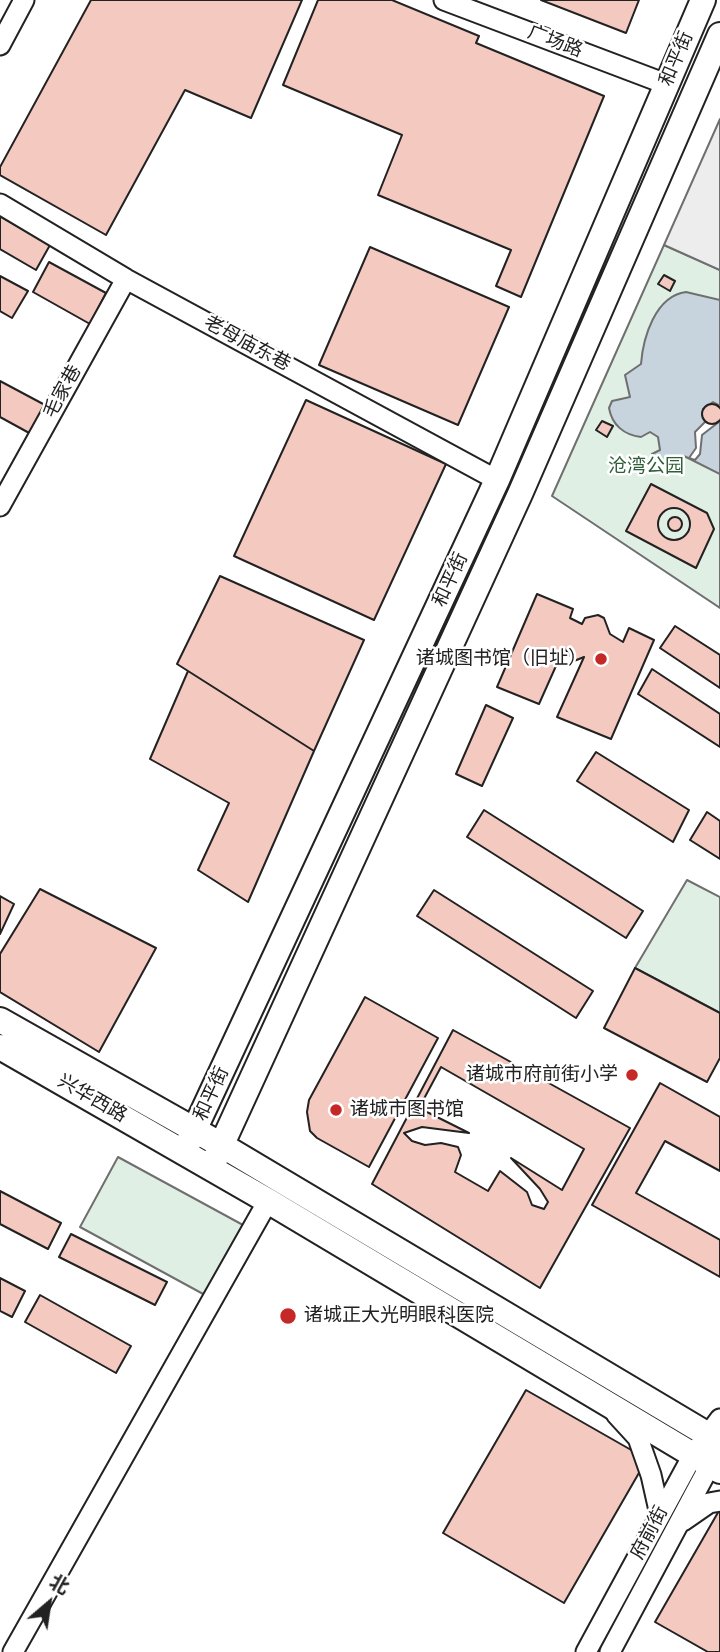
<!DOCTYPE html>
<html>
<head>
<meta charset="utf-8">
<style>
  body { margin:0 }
  #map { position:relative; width:720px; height:1652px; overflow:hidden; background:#fff; font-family:"DM Sans","Noto Sans SC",sans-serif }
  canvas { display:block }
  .north { position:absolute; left:14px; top:1568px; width:70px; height:70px; -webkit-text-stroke:5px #fff; paint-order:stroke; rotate:29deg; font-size:19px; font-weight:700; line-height:28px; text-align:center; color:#222 }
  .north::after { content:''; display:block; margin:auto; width:24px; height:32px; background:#222; clip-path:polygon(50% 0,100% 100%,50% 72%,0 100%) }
</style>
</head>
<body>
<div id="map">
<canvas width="720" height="1652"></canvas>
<div class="north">北</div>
</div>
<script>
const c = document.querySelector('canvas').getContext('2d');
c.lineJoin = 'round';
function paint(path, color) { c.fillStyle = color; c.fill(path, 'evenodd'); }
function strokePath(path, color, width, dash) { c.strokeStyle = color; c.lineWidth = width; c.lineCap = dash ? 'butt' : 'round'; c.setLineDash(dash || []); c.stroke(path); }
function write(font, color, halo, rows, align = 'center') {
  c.font = font + ' "DM Sans","Noto Sans SC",sans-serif'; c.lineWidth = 5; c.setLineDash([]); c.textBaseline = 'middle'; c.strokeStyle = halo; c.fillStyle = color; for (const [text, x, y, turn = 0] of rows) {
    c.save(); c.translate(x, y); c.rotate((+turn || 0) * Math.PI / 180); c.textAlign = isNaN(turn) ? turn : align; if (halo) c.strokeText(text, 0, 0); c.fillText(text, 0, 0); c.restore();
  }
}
const green = new Path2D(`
  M664,245L720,270V608L552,496Z
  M687,880L720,897V1013L635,968Z
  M118,1157L243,1225L205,1295L80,1227Z`);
paint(green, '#e0efe3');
strokePath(green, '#6f6f6f', 2);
const parking = new Path2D(`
  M720,119V270L664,245Z`);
paint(parking, '#ededed');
strokePath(parking, '#6f6f6f', 2);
const water = new Path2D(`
  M686,292L720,300V474L684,456C672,458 661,473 652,454L660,450L658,437L650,432L641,437C624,435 612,425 609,408L612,401L630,397L625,375L641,364C643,338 655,296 686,292Z`);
paint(water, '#c7d3dd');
strokePath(water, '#6f6f6f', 2);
const pier = new Path2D(`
  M713,402L720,406V421L702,435L700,454L695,460L689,458L696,448L695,432L705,422L703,409Z`);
paint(pier, '#fff');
strokePath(pier, '#6f6f6f', 2);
const building = new Path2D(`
  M91,0H302L251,118L185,90L106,235L0,175V167Z
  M318,0H392L479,36L476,43L604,96L521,297L496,286L511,250L378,195L402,135L283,85Z
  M541,0H639L626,33Z
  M0,216L50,245L36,270L0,249Z
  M370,247L509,307L458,425L319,365Z
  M49,262L106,293L90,324L33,292Z
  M664,275L675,281L670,291L658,284Z
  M0,276L28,291L12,318L0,311Z
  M0,381L45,405L31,434L0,417Z
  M306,400L446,464L374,620L234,556Z
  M702 414a10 10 0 1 1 20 0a10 10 0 1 1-20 0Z
  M602,421L613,426L607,437L596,430Z
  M651,484L707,513L714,529L696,568L626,531Z
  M658 524a16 16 0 1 1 32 0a16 16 0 1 1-32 0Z
  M668 524a7 7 0 1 1 14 0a7 7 0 1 1-14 0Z
  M220,576L364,640L314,751L177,664Z
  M537,594L573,609L570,618L582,624L585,618L598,615L604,618L610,634L623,642L629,628L654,640L611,739L557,717L584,657L574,661L564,648L539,704L497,687Z
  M675,626L720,655V688L660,648Z
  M652,669L720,714V747L638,694Z
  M188,671L314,751L248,902L198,870L229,803L150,759Z
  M486,705L513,718L482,786L456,774Z
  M596,752L689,810L673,842L577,781Z
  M484,810L643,911L626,938L467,837Z
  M707,812L720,821V859L690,840Z
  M40,889L156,948L99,1052L0,992V954Z
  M434,890L593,991L576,1018L417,916Z
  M0,896L14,904L0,934Z
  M635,968L720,1013V1058L707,1082L604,1028Z
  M365,997L438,1038L369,1167L317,1138L310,1131L307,1112L309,1100Z
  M453,1030L630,1128L540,1288L372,1184Z
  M441,1067L584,1149L562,1190L511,1158L540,1189L548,1202L544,1209L532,1205L527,1192L500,1171L488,1191L455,1172L461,1155L458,1147L441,1143L425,1145L412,1141L404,1133L422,1127L469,1133L419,1108Z
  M660,1083L720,1117V1171L665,1141L636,1193L720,1240V1277L592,1205Z
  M0,1191L61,1223L48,1249L0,1224Z
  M71,1234L167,1282L155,1305L59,1257Z
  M0,1278L25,1291L12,1317L0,1311Z
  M40,1295L131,1346L116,1373L25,1322Z
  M526,1390L647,1459L564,1603L443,1533Z
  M720,1509V1652H708L655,1622Z`);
paint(building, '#f3c9c0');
strokePath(building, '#222', 2);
const minor = new Path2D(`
  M444,0L666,84
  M0,45L24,0
  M0,204L126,279L497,480
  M0,506L126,279
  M616,1414L638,1438L651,1475L660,1515
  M683,1521L709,1503L720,1501
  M13,1652L268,1201
  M586,1652L693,1455L720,1419
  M610,1652L717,1452`);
const major = new Path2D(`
  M0,1020L223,1146L720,1442
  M0,1047L268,1201L720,1471
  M184,1152L497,480L703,0
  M211,1168L520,494L720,35`);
strokePath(minor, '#222', 23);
strokePath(major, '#222', 28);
strokePath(minor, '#fff', 19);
strokePath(major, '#fff', 24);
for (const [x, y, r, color] of [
  [601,659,7,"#c62828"],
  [632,1075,7,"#c62828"],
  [336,1110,7,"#c62828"],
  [288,1316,9,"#c62828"]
]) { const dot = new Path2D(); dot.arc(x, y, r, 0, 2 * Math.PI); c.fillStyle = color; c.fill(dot); strokePath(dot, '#fff', 2.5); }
write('19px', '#222', '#fff', [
  ["广场路",555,42,21],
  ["和平街",677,59,-67],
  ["老母庙东巷",247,344,28],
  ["毛家巷",63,392,-61],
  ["和平街",451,580,-65],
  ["和平街",212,1094,-65],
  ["兴华西路",92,1099,30],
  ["府前街",650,1533,-62]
]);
write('19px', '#2f5e38', '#fff', [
  ["沧湾公园",646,467]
]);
write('19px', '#222', '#fff', [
  ["诸城图书馆（旧址）",587,659],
  ["诸城市府前街小学",618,1075],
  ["诸城市图书馆",350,1110,"left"],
  ["诸城正大光明眼科医院",304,1316,"left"]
], 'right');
</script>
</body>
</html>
